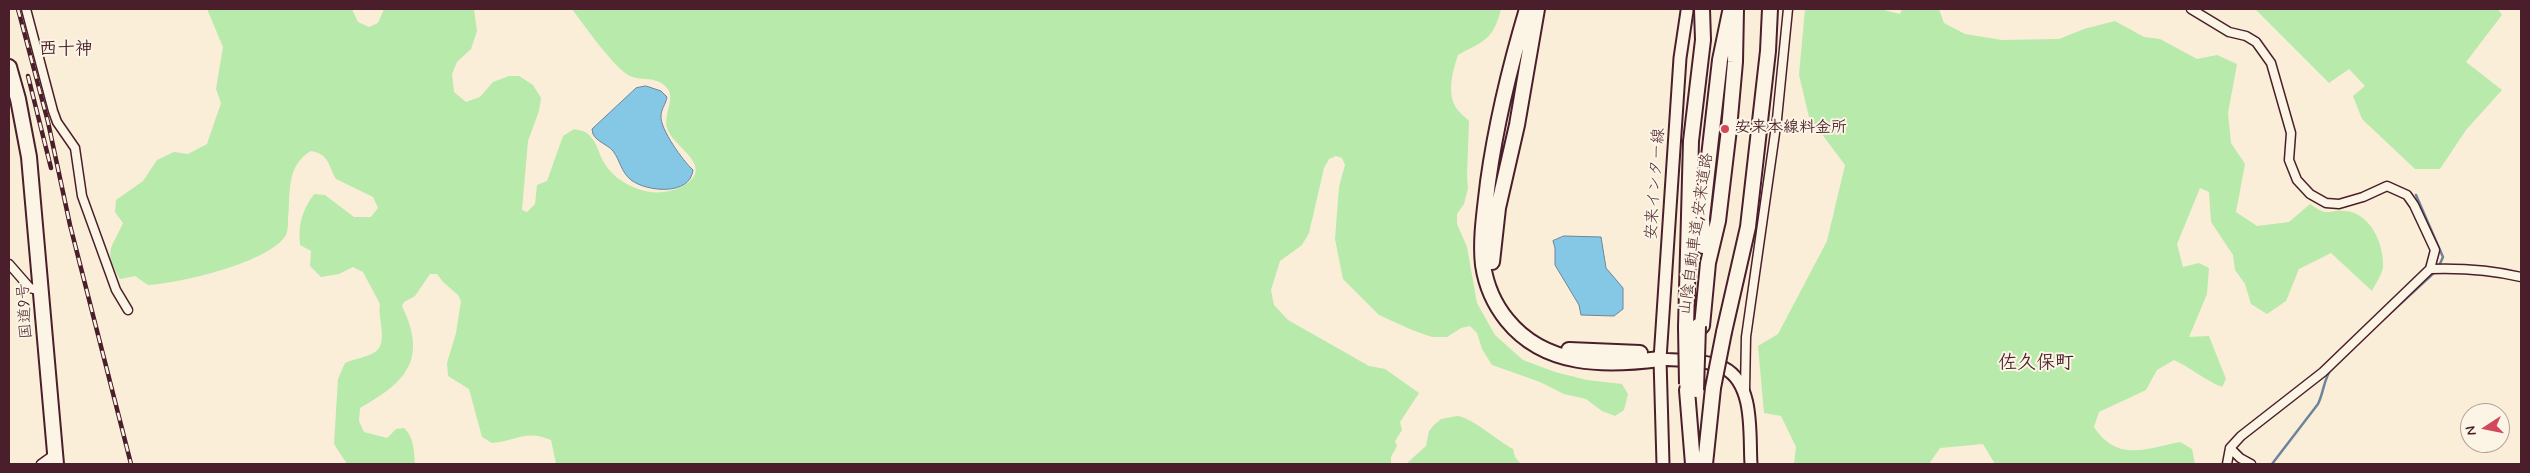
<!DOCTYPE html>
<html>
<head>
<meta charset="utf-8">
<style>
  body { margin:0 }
  #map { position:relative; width:2530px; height:473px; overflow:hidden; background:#faeed8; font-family:Mynerve,sans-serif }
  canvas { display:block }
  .frame { position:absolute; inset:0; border:10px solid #4a1f2b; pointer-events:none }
  .north { position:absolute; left:2460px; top:403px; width:50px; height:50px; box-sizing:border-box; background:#fcf5e5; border:1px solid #b59f9b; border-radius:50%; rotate:259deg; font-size:14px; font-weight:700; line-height:20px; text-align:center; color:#4a1f2b }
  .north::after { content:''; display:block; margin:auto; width:18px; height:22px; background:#d1495b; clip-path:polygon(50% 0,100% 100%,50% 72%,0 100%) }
</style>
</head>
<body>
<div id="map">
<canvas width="2530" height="473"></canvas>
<div class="frame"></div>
<div class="north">N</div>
</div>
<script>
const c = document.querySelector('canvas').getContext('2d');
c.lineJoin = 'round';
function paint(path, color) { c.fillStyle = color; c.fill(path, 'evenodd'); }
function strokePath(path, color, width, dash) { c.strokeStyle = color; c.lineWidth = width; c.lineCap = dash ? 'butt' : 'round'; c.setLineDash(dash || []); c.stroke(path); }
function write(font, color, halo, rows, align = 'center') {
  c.font = font + ' Mynerve,"Klee One",sans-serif'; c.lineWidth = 4; c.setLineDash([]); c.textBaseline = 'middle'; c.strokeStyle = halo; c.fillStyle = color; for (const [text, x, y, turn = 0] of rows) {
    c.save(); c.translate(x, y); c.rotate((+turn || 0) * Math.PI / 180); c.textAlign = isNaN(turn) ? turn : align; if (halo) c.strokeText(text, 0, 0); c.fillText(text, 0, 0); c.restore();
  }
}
paint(new Path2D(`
  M207,9H352L358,22L369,27L378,23L384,9H474L477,31L471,49L457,62L452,74L454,92L466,102L480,97L493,82L509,76H519L533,85L541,98L539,111L528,141L522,210L527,212L535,204L537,185L547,181L563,136L574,129C578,130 585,131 588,134C595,140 598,149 601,157C608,173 624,185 641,190C654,194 669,193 681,187C719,167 673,148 667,128C663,114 676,99 667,88C657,75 640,82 628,75C614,67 583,24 572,9H1501C1493,41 1483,41 1458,55C1453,70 1447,91 1455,106C1458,112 1465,117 1469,121L1467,177L1468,188L1464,204L1457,214V224L1467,247L1477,303L1495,335L1523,360L1555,372L1587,380L1622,384L1628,394L1624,410L1615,416L1602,411L1586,399L1564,394L1540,382L1492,365L1482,349L1477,333L1470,326L1461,328L1447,337H1432L1412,330L1379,315L1343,279L1335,239L1339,187L1345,165L1342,158L1336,156L1329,159L1324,168L1309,233L1302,245L1280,261L1271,290L1274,305L1288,320L1369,366L1385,369L1419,393L1400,422L1402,430L1395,441L1397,446L1391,457V464H556L551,440C526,429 516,441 492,443L482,437L469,389L448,376L447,363L456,333L461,301L458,295L443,282L437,274H430L415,296L404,302L402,306C428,360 406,382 360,408L359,421L364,432L387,438L396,429L404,428C414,437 414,451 415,464H347L334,444L338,379L345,363C354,359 368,357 375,352C389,342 377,318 380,304L363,272L353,267L339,274L321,277L310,266L311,251L300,245C298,224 302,211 314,194L325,195L354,217H371L378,208L373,197L336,179C328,165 329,154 311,151C285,166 291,194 288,220C288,224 288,231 286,235C269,263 180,283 148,285L135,276L120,279C103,249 111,250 123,223L115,212L116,200L143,181L157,160L174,152L188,154L207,144L221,103L216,89L223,47Z
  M1805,9H1880L1900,14L1902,9H1939L1944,23L1965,34L2002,40L2059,39L2084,29L2115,21L2144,37L2160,39L2197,59L2217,55L2237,64L2228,113L2231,143L2245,164L2236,212L2257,226L2289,222L2310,204C2330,218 2326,209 2346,211C2371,214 2384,244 2383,267C2382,275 2375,284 2372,291L2331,253L2299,269L2286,301L2267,314L2251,304L2245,284L2235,270L2233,255L2211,222L2209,192L2200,188L2177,244L2183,267L2199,263L2209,268L2207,294L2189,337L2209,336L2226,379L2222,387C2205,380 2191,368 2174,360L2157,370L2146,390L2099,412L2094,427C2117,462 2145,449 2180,442L2192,449L2195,464H1995L1983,444L1940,448L1929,464H1794L1796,447L1781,416L1764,413L1758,346L1778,334L1827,241L1845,165L1809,117L1799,75Z
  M2255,9H2498L2502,15L2466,62L2502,90L2466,130L2440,169H2415L2362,119L2353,96L2365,86L2349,69L2329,83Z
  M1457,416C1473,418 1496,440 1513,449L1515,457L1521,464H1406L1426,446L1429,431L1434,425L1441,419Z`), '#b8eaab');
const water = new Path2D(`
  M646,86L661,91L667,97C666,104 661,109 661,116C660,129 683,161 693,170C690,196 647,192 631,180C621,172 620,160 613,151C607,144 597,142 593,134L592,129L636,88Z
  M1564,236L1601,237L1606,268L1623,288V309L1614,316L1581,315L1579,305L1555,265V248L1553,241Z`);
paint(water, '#85c8e6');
strokePath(water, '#6d849b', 1);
strokePath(new Path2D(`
  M2416,195L2443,257L2439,266
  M2361,340L2436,271
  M2272,464L2318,404C2324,392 2324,377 2332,368`), '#6d849b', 2.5);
const street = new Path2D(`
  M26,9L53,111L57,122L75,148L82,196L116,290L128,310
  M2191,9L2229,32L2246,36L2256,42L2271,63L2291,133L2289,160L2297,180L2310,194L2326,203L2339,204L2363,197L2387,186L2407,195L2414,205L2435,250L2430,269
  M9,264L30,288L42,291
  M1745,391L1746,337L1777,119L1788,9
  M2230,448L2240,458L2251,464
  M41,464L55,454
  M2227,464L2230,448L2241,436L2323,372L2430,269C2461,268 2491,270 2521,277`);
const secondary = new Path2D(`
  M1660,359C1680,361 1706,359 1724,368C1755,384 1749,436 1751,464
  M1663,464L1660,359L1680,58L1687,11`);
const highway = new Path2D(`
  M1527,9C1510,66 1496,124 1488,182C1485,209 1480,239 1483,265C1486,285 1494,304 1507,320C1545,367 1605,366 1660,359
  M9,67L18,99L29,157L56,464
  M1703,246L1702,218L1720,60L1730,12
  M1492,262L1498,208L1517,125L1537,9
  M1702,326L1708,263L1718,221L1729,129L1735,62L1736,9
  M1686,327L1691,141L1703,40L1702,9
  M1724,332L1748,227L1768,51L1770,9
  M1569,350L1640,353
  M1687,390L1693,464
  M1705,464L1713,388`);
strokePath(street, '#4a1f2b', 11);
strokePath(secondary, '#4a1f2b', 15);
strokePath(highway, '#4a1f2b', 18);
strokePath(street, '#fcf5e5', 8);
strokePath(secondary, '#fcf5e5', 11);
strokePath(highway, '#fcf5e5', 14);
const rail = new Path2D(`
  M18,9L48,122L70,225L131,464
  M28,76L51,168`);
strokePath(rail, '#4a1f2b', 4.5);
strokePath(rail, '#fcf5e5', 2.5, [8]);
const highwayBridge = new Path2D(`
  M1686,327L1687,384
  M1713,388L1724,332
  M1696,390L1698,326`);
strokePath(highwayBridge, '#4a1f2b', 18, []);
strokePath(highwayBridge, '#fcf5e5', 14);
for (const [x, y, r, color] of [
  [1725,129,5,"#d1495b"]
]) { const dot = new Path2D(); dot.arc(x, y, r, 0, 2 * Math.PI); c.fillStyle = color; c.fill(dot); strokePath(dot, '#fcf5e5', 2); }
write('bold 16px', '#4a1f2b', '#fcf5e5', [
  ["安来本線料金所",1735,129]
], 'left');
write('16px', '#4a1f2b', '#fcf5e5', [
  ["安来インター線",1656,184,-86],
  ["山陰自動車道;安来道路",1697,234,-82],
  ["国道9号",26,311,-94]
]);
write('bold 18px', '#4a1f2b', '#fcf5e5', [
  ["西十神",66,50]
]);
write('bold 19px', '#4a1f2b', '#fcf5e5', [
  ["佐久保町",2036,364]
]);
</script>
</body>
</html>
